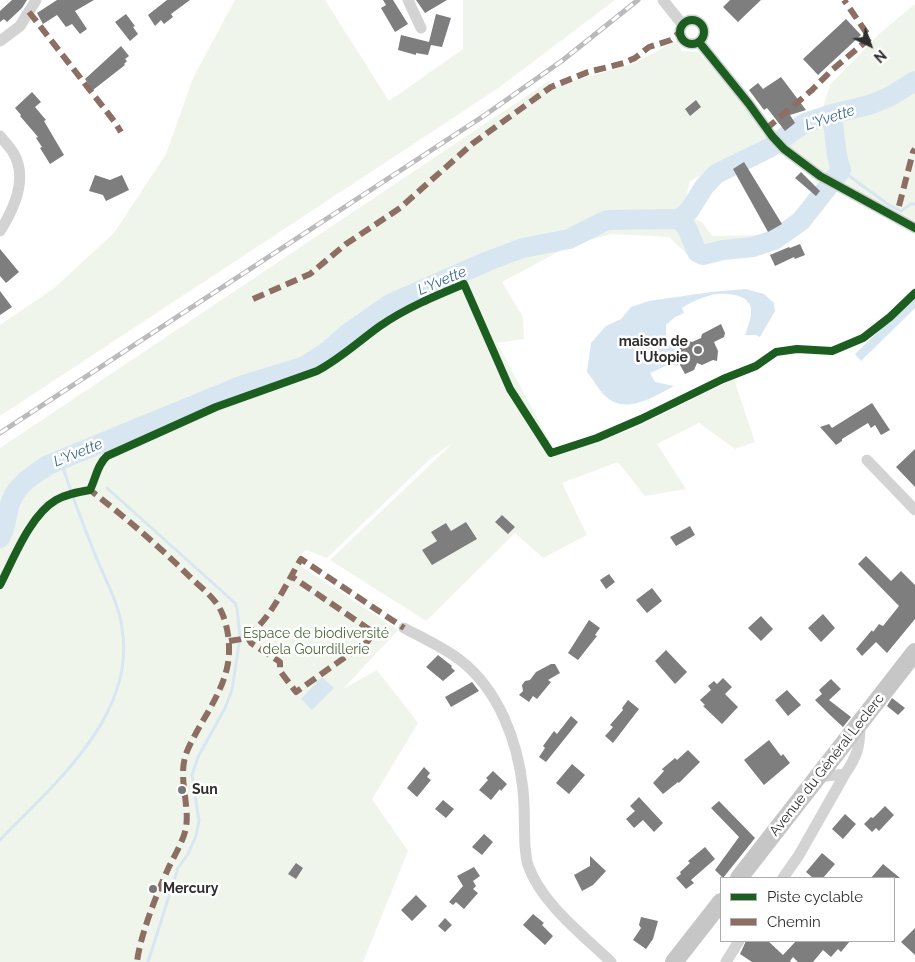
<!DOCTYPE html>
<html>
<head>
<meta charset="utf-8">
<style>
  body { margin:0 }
  #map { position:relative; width:915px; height:962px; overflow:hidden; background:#fff; font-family:Raleway,sans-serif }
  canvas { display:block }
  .legend { position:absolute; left:720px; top:877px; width:175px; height:65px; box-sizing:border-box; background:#fff; border:1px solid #ababab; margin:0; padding:6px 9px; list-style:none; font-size:15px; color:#2e2e2e }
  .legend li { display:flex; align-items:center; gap:10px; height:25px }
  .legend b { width:25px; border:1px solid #ababab }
  .north { position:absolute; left:845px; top:20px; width:50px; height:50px; -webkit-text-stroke:4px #fff; paint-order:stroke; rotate:138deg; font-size:14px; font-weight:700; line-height:20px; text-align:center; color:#2e2e2e }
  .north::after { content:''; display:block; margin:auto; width:18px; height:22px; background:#2e2e2e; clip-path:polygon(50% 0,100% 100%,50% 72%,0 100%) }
</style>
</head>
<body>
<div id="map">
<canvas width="915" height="962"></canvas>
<ul class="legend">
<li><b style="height:6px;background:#1b5e20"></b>Piste cyclable</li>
<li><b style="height:6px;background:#8d6e63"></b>Chemin</li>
</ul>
<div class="north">N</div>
</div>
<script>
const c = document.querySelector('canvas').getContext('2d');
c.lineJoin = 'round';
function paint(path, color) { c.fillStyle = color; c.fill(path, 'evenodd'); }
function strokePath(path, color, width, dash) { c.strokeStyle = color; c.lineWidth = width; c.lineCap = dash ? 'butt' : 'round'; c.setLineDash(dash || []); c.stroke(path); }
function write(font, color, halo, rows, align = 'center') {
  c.font = font + ' Raleway,sans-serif'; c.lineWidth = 5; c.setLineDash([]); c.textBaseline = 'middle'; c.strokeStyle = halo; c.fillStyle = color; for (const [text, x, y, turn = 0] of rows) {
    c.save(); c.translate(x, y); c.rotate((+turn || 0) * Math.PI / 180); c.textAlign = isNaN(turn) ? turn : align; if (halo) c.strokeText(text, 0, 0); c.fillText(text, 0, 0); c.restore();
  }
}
paint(new Path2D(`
  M235,0H325L389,101L463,49V0H615L497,89L0,416V325L53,289L114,233L166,154L193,78Z
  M915,4V224L836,184L777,139L690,181L682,213L702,222L712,236L766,235L788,220L820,182L835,195L773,248L697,264L669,237L611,234L569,246L502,282L523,317L524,339L497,343L549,440L551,458L630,430L734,379L755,442L735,449L699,423L657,444L686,489L645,496L618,462L562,483L587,535L543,558L515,533L426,621L330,560L453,443L430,459L327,558L306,550L298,557L302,567L398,630L343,689L377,670L418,723L372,799L408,851L363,962H0V448L549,81L552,87L635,63L676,41L682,51L698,52L777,139L823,107L830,85L879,34ZM446,523L451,531L476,539L462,548L458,543L446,556L432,565L422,550L437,541L432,532Z`), '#f0f5ec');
paint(new Path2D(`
  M746,289L764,294L774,303L775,311L760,337L756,335H745C748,326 752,317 751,308C750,303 746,299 741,297C721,289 699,297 682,308L684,313L675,317L666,325V337L670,344H677L675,350L677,354L682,357L678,366L670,364L650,373L655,382L674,386C657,395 628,414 609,399C600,393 594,380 587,372L591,343L606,326L621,319L631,307L649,301L711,292Z
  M915,296V308L861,361L855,354Z
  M322,677L334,688L312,710L301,699Z`), '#d8e6f2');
strokePath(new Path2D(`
  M841,170L889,205L901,211L911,204H915
  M107,488L235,603L237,608L240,637L232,690L225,708L198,757L192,775L199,821L196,836L188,854L178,868L148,962
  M0,840C54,784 137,715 122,628C119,606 108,584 99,564C85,530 72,496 61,461`), '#d8e6f2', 3);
strokePath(new Path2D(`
  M679,219L687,228L697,252L703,255L723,250L753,247L774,240L801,221L841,170L837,156L832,114
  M0,538C7,526 6,513 11,501C17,485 34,474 48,465L243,385L305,366L328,351L347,334L390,304L488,261L523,248L569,239L607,220L679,219L689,211L704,187L716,174L769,148L805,123L832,114L869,105L889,97L915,81`), '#d8e6f2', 20);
paint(new Path2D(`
  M12,0H27L22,8L7,22L4,19L0,22V11Z
  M57,0H94L75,11L87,29L80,34L72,24L66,27L57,15L43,24L37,13Z
  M167,0H190L171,14L173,17L164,24L161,20L155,26L148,15Z
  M383,0H393L408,24L395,32L381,8L386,5Z
  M416,0H447L425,13Z
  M730,0H761L738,22L723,7Z
  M126,14L135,26L133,27L138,34L130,41L115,22Z
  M436,14L451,18L442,47L431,45L428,55L416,53V55L398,50L401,35L429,42Z
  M846,19L861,35L818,75L803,59Z
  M121,46L129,56L125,59L127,61L124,64L125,65L93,90L85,79Z
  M781,77L806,110L790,115L795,123L785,131L767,108L764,110L749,90L758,83L763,89Z
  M32,92L41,102L35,107L46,120L44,121L64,155L50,164L40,148L42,147L36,138L38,137L20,116L21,115L15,108Z
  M696,100L701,107L690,116L685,109Z
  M744,162L782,224L768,232L733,169Z
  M801,172L820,191L816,196L795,178Z
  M95,175L110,180L122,175L129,190L106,201L103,195L89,191Z
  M800,244L805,255L795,259L794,257L775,266L770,255L789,247L790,248Z
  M0,249L19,272L6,283L0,276Z
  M0,291L12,307L0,315Z
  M721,324L725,333L724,337L714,342L718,351L717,361L713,360L702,365L697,363L694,370L685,374L680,365L683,355L678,354L682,342L686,340L692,342L701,338L702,334Z
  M872,403L890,430L881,435L875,425L871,428L868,423L842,439V441L836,445L820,427L829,424L832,428Z
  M915,449V487L896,467Z
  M502,515L515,527L508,534L495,522Z
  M466,522L477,539L432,565L422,550L437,541L431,532L446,523L451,531Z
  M690,526L695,535L676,546L670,537Z
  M866,556L891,581L901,571L915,585V619L887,653L876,642L862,656L856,649L872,630L873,632L879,624L883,626L899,606L858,564Z
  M609,574L615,582L606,589L600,580Z
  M652,588L662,601L647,613L636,600Z
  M823,614L835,628L821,642L808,628Z
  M761,616L773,629L761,641L748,628Z
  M589,620L600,628L595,635L597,636L578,660L568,653Z
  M666,650L687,672L675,684L655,661Z
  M438,655L452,666L451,667L455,671L443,681L426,667Z
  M551,664H555L560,673L548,680L551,682L537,699L533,696L529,702L519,695L523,691L522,685L525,681L530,680L536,672Z
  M723,678L732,687L725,694L738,707L722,724L703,706L705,705L700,700L711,690L708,686L714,681L717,684Z
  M831,679L841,689L829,700L851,717L843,727L830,715L815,700L822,694L819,690Z
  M472,682L479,691L451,707L445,697Z
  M787,690L801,705L788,716L775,700Z
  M892,698L905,708L898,715L887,706Z
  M628,700L639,709L613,743L605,736L613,727L610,725L623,710L622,708Z
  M571,716L578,722L546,762L539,757L545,748L543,746L554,731L557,734Z
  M769,740L781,756L783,754L790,763L764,785L744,760Z
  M688,750L700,762L679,783L678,782L663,794L653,783L664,771L662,769L675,758L677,760Z
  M572,764L585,775L569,794L556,783Z
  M424,767L430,773L427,777L431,780L417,797L407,788Z
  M493,771L507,784L501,791L500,789L491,800L479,790L488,780L486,778Z
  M639,797L663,823L654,832L643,820L634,828L626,819L635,811L630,806Z
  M443,800L454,809L446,818L435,809Z
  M719,801L755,838L723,878L715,870L739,837L711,808Z
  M885,806L894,815L879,831L876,828L872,832L864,824L871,817L873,818Z
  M845,814L856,824L843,839L832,829Z
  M484,834L493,842L482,855L472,847Z
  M705,847L715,859L691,880L694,883L686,889L676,878L681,874L680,872L690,863L688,861Z
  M822,853L835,864L823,878H813L806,872Z
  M590,856L606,871L593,885L582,891L574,875L590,866Z
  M296,863L303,868L296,879L288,874Z
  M883,864L900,878H871Z
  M474,867L480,876L473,881L476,886L473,889L478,893L464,909L456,902L453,905L449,902L463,886L457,876Z
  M416,895L427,906L412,921L401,910Z
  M533,914L544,923L542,925L553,936L545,945L523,925Z
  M641,917L658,921L653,939L646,949L633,940L641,928L639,925Z
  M445,918L452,925L445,932L438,926Z
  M915,928V955L901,942Z
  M746,941H768L783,955L796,941H850L841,952L838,949L831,957L823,950L813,962H798L793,957L790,961L791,962H752L740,954Z`), '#7e7e7e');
strokePath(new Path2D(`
  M408,0L421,28
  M663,0L682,24
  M680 32a12 12 0 1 1 24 0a12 12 0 1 1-24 0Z
  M0,41L20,26L36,0
  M699,42L749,104L772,136L784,149L820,176L915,228
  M0,136C5,142 11,148 14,154C28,179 14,209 0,231
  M867,460L915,510
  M404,628C423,638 443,647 460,660C499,690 518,742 523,790C525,808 524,828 525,846C526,853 526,860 528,865C541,903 583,935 611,962
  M817,777L845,774C858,755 860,746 860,724
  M783,878L799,855L845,774
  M726,962L739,941`), '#d3d3d3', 11);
strokePath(new Path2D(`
  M739,878L915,652
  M674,962L721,902`), '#c6c6c6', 18);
const rail = new Path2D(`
  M0,433L485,115L563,60L638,0`);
strokePath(rail, '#bababa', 5);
strokePath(rail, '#fff', 3, [9]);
strokePath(new Path2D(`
  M29,12L114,121L121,132
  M766,129L812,90L832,70L870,38L844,0
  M899,206L913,152L915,149
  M253,299L310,274L346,244L400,208L472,144L551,87L588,72L624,63L635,58L649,47L671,40L680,32
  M86,490H90C125,517 160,547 192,579C203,589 216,599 222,613C229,629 231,651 227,668C220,698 200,722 188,749C176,775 190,801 186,828C183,842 174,856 168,869C157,893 140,936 137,962
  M247,636L251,643L280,662V671L296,692L368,641L373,632L291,576
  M229,641C234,640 240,640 244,638C268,625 287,582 301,559L404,628`), '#8d6e63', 6, [12, 6]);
strokePath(new Path2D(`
  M680 32a12 12 0 1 1 24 0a12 12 0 1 1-24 0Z
  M699,42L749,104L772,136L784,149L820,176L915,228
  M0,585C13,560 30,515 56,500C66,494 78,492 90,490C96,478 97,465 107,456L216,407L317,371C340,359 359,341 380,326C406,308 435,296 464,284L510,389L551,453L597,438L641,419L723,379L756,366L776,352L797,349L832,351L863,338L890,317L915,293`), '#1b5e20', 8);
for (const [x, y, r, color] of [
  [698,350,5,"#777"],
  [182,790,5,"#777"],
  [153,889,5,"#777"]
]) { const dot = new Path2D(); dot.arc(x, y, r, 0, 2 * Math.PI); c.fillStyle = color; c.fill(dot); strokePath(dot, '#fff', 2); }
write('bold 14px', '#2e2e2e', '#fff', [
  ["maison de",688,342,"right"],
  ["l'Utopie",688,358,"right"],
  ["Sun",192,790],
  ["Mercury",163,889]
], 'left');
write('14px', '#4e6a3b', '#fff', [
  ["Espace de biodiversité",316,634],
  ["dela Gourdillerie",316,650]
]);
write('14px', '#2e2e2e', '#fff', [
  ["Avenue du Général Leclerc",827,765,-52]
]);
write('italic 15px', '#3c6a91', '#fff', [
  ["L'Yvette",830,118,-18],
  ["L'Yvette",442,281,-23],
  ["L'Yvette",78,453,-22]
]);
</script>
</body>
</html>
